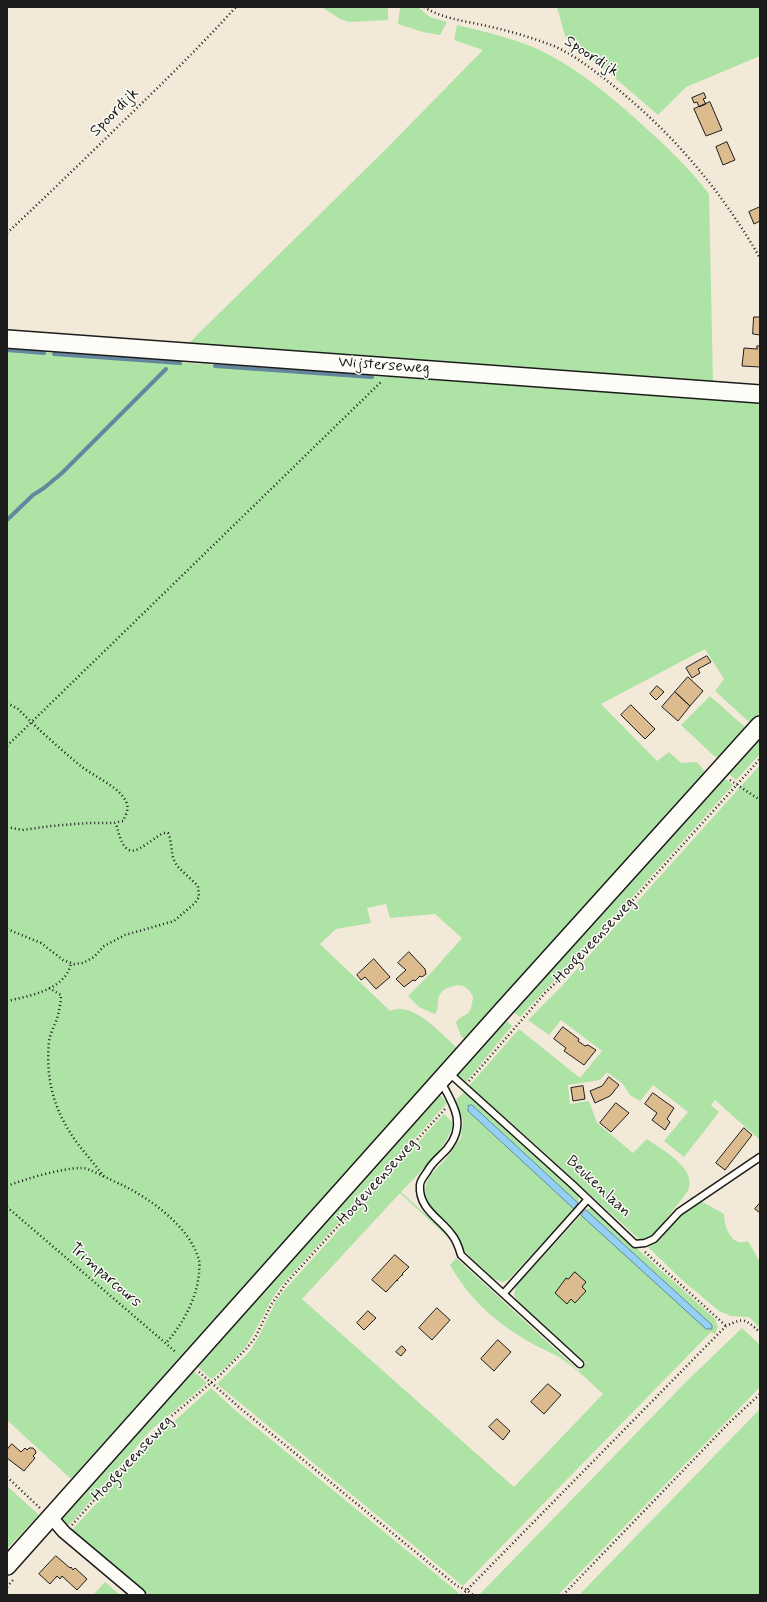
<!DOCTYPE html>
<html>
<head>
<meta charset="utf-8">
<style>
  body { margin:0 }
  #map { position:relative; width:767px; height:1602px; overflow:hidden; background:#f3e9d8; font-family:Mynerve,sans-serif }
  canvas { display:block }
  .frame { position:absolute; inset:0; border:8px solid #1c1c1c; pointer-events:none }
</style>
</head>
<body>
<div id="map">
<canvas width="767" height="1602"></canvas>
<div class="frame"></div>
</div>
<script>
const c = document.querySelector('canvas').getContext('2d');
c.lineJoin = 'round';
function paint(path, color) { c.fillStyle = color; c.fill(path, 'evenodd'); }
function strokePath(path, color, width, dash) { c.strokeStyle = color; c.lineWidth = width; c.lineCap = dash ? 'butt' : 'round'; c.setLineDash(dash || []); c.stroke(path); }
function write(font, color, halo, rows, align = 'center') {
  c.font = font + ' Mynerve,sans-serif'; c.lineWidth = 3; c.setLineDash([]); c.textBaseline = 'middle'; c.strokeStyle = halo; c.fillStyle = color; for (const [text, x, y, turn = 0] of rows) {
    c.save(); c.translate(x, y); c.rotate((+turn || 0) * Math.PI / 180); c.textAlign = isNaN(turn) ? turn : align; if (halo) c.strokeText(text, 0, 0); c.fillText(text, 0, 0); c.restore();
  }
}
paint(new Path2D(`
  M322,7H388V20L349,22L340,19Z
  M400,7H418L430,17L447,22L440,35L423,32L398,24Z
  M557,7H760V56L686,87L658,115L615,78L566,39Z
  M457,25C482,31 508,37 533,47C573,64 616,100 648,130C670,150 691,170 709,194L713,382L665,380L612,374L417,363L185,347L386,149L483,50L454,40Z
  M7,349C242,368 478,382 714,400L713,395L760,399V717L754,723L749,722L715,691L724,679L705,649L601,704L657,761L669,752L681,763L696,762L700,765L707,775L465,1040L461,1036L456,1023C458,1017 464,1017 468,1013C472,1009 472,1003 473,997C468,986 460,982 448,988C444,989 441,992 439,996C437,1002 439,1009 435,1014L419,1007L408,996L430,974L462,938L435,914L390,918L386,904L367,908L371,923L336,929L320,944L390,1011C394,1010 398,1008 402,1009C421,1011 444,1036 457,1048L71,1479L7,1420Z
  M710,696L745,727L746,733L722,759L714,756L681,725Z
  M760,737V754L736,780L729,774V767Z
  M760,765V1140L715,1100L711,1105L719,1112L684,1157L664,1141L688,1112L653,1085L640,1101L630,1095L623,1084L607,1072L600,1080L568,1085L570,1104L589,1101L597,1123L633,1153L647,1139C662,1150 698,1168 688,1191L652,1237L648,1239L640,1240L527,1137L469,1086L519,1029L580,1078L602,1051L561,1020L549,1035L528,1020L560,988Z
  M724,778L733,785L576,960L550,985L520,1017L512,1011L719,779Z
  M505,1019L512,1026L465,1083L455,1074Z
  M464,1092L579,1196L578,1203L472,1105L467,1108L468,1111L574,1209L509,1279L503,1282L494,1279L464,1251L453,1229L433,1210L427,1201L425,1189L428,1179L432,1173L444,1161L461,1138L463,1121L456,1100Z
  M435,1096H441L447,1103L281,1286C268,1303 261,1322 250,1340C242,1353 224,1369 211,1379L195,1364Z
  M444,1114L453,1123C447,1150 419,1172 401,1192L442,1229L450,1239L400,1193L302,1299L514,1487L603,1394C589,1381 575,1367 559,1357C550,1352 540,1348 531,1343C496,1323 470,1300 450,1265L456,1258L579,1371L586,1363L517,1301L514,1295L516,1286L581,1215L708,1330L712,1325L586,1210L591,1207L715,1319L718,1327L715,1334L711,1332L463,1586L217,1384L250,1351L259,1336L276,1301L288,1286Z
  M692,1196L724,1214C724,1226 731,1248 748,1241L760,1262V1328L749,1317L731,1316L719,1311L682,1280L648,1247C667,1237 679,1214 692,1196Z
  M742,1328L760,1345V1387L558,1595H479L688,1380Z
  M191,1369L207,1383L151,1430L74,1520L66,1527L62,1521L61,1518Z
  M211,1388L236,1411L459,1593L456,1595H149L71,1531L159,1435Z
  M760,1409V1595H579Z
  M7,1486L39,1515L7,1549Z
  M105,1582L120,1595H93Z`), '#ade3a5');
const water = new Path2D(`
  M472,1105L578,1203L574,1209L468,1111V1106Z
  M586,1210L712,1325V1329H706L583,1217L581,1215Z`);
paint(water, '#94cff4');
strokePath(water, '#64879e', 1);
strokePath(new Path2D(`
  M7,350L44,353
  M54,354L180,363
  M215,366L372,377
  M7,520L33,495L44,488L62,473L166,369`), '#64879e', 4);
const building = new Path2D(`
  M704,93L706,98L703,99L706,104L699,107L697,102L694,103L692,98Z
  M710,102L722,130L706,136L694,109Z
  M727,142L735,160L723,165L716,147Z
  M760,207V221L754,224L749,212Z
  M754,317H760V335L753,334Z
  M757,346H760V367L742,366L744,348L757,349Z
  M707,656L711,662L698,669L700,673L692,678L686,668Z
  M688,677L703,691L690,706L675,692Z
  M657,686L664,692L656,700L650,694Z
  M675,692L690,706L678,721L662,707Z
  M631,705L655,729L645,739L621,715Z
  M409,952L425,969L426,974L422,977L420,976L415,981L413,980L404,987L396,979L406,970L398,963Z
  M374,959L390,977L376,989L365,977L361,980L357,975Z
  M563,1027L579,1039L578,1041L585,1046L588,1045L596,1050L584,1065L564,1051L566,1048L554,1039Z
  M609,1077L619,1085L610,1096L595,1103L590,1091L602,1086Z
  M583,1086L585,1099L573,1101L571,1088Z
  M653,1093L674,1108L667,1119L670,1122L665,1130L652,1120L657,1113L645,1104Z
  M616,1103L629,1113L611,1132L600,1123Z
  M744,1128L752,1135L725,1170L716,1163Z
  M760,1203V1213L755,1209Z
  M395,1255L409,1267L402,1274L403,1275H402L397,1280L398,1281L397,1280L386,1292L372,1280Z
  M575,1272L586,1282L582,1287L586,1291L575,1303L571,1299L567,1304L555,1293L566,1278L568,1279Z
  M437,1308L450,1320L432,1340L419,1328Z
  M368,1311L376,1318L364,1330L357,1323Z
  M498,1340L511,1352L494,1371L481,1359Z
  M402,1346L406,1350L401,1356L396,1352Z
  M548,1384L561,1395L544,1414L531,1402Z
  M497,1419L510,1431L503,1440L489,1427Z
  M12,1444L21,1452L25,1448L27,1450L29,1448H33L35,1450L36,1453L33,1456L35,1458L24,1471L7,1458V1450Z
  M56,1556L70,1568L71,1567L73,1570L75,1568L87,1579L77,1590L62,1576L60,1579L57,1576L50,1584L39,1574Z`);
paint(building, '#dcbc8f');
strokePath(building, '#1c1c1c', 1);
const lane = new Path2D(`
  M448,1072L573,1185L635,1244L645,1243L654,1239L679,1212L760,1157
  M441,1082C454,1105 467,1125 447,1149C440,1157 432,1162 427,1172C424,1176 420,1181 420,1185C418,1209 441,1219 452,1235C457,1241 459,1248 461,1255L580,1364
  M504,1293L588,1199`);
const street = new Path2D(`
  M51,1517L64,1532L139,1595`);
const secondary = new Path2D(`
  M7,339L760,394
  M7,1566L503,1010L760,725`);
strokePath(lane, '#1c1c1c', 9);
strokePath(street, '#1c1c1c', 15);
strokePath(secondary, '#1c1c1c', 20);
strokePath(new Path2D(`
  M424,7C443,19 466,21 487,26C510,31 533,38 554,46C574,55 592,69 610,83C671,131 721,190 760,258
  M7,233C52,191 96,148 140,105C173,73 205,41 236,7
  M7,703L18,709C38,729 60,749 82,767C95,777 122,788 127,804C129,810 125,816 123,821L114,823H88L51,826L22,830L7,827
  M7,746L382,381
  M730,780L760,800
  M7,929L41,943L63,960L74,964L83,963L94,957L104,946L125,935L174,921L195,903L199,897L198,886L177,866L173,858L170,838L168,833H163C137,849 126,867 116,823
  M49,988L61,995C61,1003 59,1011 57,1019C54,1026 50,1034 49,1042C45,1083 56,1116 81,1148C89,1158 97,1167 104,1177
  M7,1001C29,996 66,990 71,963
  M469,1081L545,993L577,962L760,759
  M7,1186C25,1179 62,1168 81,1168C88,1167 112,1181 120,1184C150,1198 190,1227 199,1260C200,1264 199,1269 199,1273C197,1298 183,1324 166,1343
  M7,1207L177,1353
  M645,1252L726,1326
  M199,1372L240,1408L457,1586L467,1590L473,1595
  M7,1477L40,1508
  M72,1525L162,1424L218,1377L246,1349L255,1338L271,1305L287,1282L445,1109
  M7,1587L13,1580
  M462,1595L726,1326C745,1317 744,1319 760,1332
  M563,1595L729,1423L760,1394`), '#1c1c1c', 2.5, [1, 3]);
strokePath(lane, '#fdfcf7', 6);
strokePath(street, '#fdfcf7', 12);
strokePath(secondary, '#fdfcf7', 17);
write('16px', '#1c1c1c', '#fdfcf7', [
  ["Spoordijk",591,57,33],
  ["Spoordijk",115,113,-45],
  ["Wijsterseweg",384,366,4],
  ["Hoogeveenseweg",595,941,-47],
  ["Hoogeveenseweg",378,1182,-48],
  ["Beukenlaan",598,1187,43],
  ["Trimparcours",105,1276,41],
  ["Hoogeveenseweg",133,1459,-47]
]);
</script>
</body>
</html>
